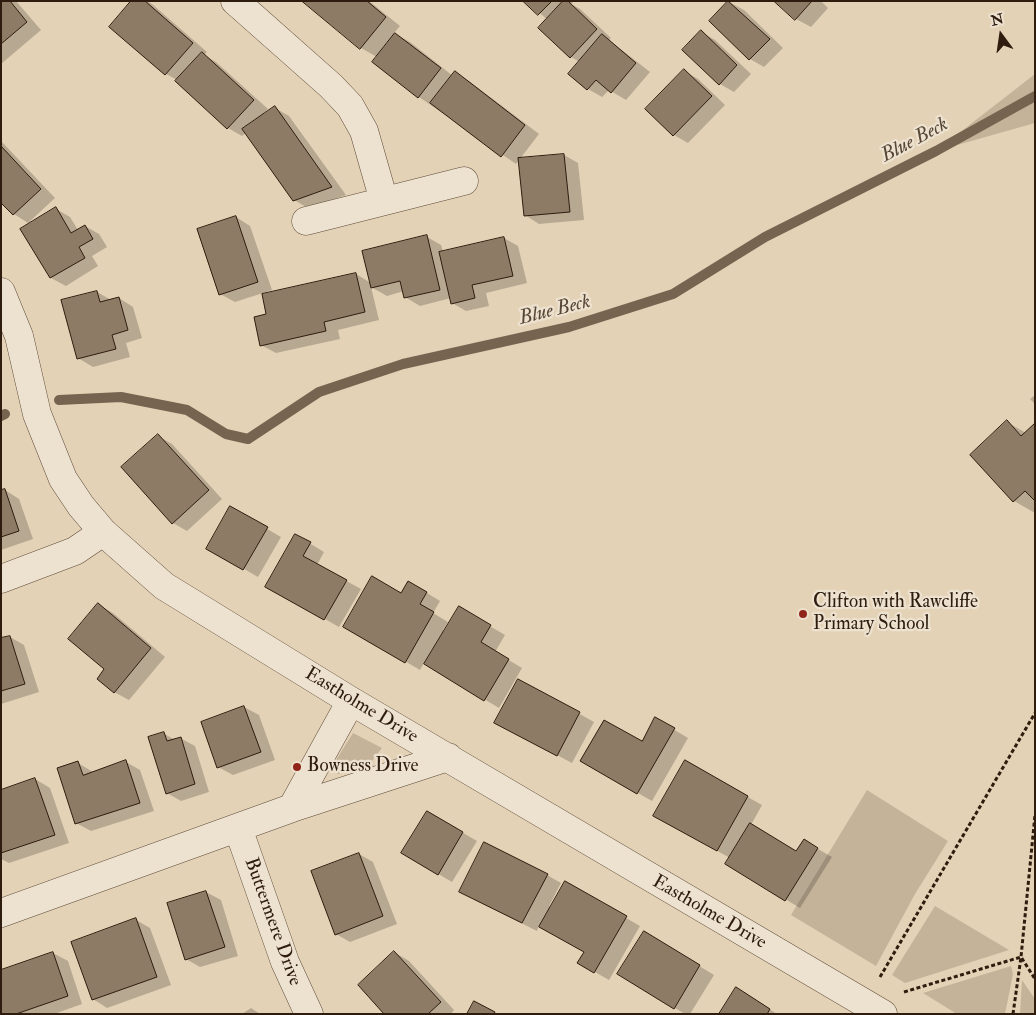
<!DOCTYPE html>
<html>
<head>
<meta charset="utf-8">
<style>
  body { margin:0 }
  #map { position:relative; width:1036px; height:1015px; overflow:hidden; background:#e4d2b6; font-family:"IM FELL Double Pica",serif }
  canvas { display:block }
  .frame { position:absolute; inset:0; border:2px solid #2e1c0e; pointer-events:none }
  .north { position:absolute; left:976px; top:10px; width:50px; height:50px; -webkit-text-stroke:4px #ede2d0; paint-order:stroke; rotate:346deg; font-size:14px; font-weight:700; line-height:20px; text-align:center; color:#2e1c0e }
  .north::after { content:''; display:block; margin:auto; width:18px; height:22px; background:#2e1c0e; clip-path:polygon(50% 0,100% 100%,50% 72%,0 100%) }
</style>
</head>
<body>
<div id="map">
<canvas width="1036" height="1015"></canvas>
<div class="frame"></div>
<div class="north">N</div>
</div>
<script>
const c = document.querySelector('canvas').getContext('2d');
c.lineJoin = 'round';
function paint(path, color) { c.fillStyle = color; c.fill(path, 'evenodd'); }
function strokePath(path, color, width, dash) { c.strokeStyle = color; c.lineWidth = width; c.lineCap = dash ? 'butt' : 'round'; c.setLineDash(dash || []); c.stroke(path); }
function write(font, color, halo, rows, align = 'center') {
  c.font = font + ' "IM FELL Double Pica",serif'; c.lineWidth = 4.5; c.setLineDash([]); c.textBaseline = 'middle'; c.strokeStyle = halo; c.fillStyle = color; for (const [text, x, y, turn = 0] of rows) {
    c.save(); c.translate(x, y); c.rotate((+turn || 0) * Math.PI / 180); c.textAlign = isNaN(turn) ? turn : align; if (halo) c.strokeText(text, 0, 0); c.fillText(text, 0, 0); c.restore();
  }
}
paint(new Path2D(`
  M1035,74V123L936,151Z
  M353,733L382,748L372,761L338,774L331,768Z
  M867,790L948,841L915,894L876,966L791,915Z
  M935,906L1009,950L905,983L892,975Z
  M1011,966L1013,974L1005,1014H957L923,993Z
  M1022,980L1035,999V1014H1020Z`), '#c5b399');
paint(new Path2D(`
  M1,1H16L41,30L1,64Z
  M133,1H147L152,4L207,52L204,55L216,62L268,109L262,115L275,108L289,116L346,195L308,208L294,200L246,133L242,136L228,128L177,80L166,74Z
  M304,1H369L400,26L394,33L410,42L453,76L455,73L469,81L539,134L516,164L419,97L377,57L361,48Z
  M525,1H574L571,4L580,9L611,38L609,40L650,72L626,100L609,90L602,97L588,89L570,73L580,62L571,57L548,20Z
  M776,1H821L828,8L811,27L796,19Z
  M729,2L744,10L783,48L764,67L750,59L710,21Z
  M701,32L715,40L751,74L734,92L720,84Z
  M684,71L698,79L725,105L688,143L674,135Z
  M1,141L55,198L28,223L14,214L1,201Z
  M564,155L578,163L584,220L539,224L525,215Z
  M56,209L70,217L78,230L85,226L99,234L107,247L92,256L98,266L66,286L51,278L22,229Z
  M236,217L250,226L272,290L235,302L220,294Z
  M427,237L441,245L443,252L504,238L518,246L527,283L486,293L489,306L466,311L452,303L451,298L420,306L405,297L404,291L387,296L371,287L379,320L338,330L340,339L276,353L261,345L268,315L356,274L371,283Z
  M97,292L111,300L119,298L133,307L142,338L126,343L130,357L93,367L78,358Z
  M1035,395V404L1030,399Z
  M1007,422L1026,433L1035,425V513L1014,501Z
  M158,436L172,444L222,499L187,531L173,523Z
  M5,490L19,499L33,539L1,550V492Z
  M231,508L281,537L258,577L208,548Z
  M296,535L324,552L317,565L361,589L339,627L267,586Z
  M409,582L440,601L433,613L448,622L443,630L445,631L459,608L505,635L495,652L522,668L499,708L424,663L420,670L345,626L401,595Z
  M99,605L113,613L165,657L129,700L114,692L106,669Z
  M10,637L24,645L39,692L1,704V640Z
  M519,680L594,722L572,763L510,730Z
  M244,707L259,715L275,760L233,775L218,767Z
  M656,719L688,738L652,801L582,761L642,743Z
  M163,733L175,740L180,738L195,746L209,792L181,801L167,793Z
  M126,762L140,770L154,811L91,831L76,823L78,763L93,772Z
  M685,762L762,805L751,825L797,853L804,841L832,857L800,908L727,864L730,858L655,816Z
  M35,779L50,788L69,843L9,863L1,859V791Z
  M427,812L477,841L452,882L403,853Z
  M359,854L373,862L397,924L350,942L336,934Z
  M547,875L561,883L549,906L551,907L565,883L640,926L609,980L579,963L585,952L539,925L537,931L475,900Z
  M206,892L221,900L238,956L200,967L186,959Z
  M136,920L150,928L171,985L107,1008L93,999Z
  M658,941L714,975L690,1014H685L619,974Z
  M394,952L409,961L454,1010L451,1014H386Z
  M53,953L68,961L82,1004L54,1014H2Z
  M750,997L777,1014H721Z
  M251,1008L260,1014H242Z`), '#0003');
strokePath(new Path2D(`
  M59,400L121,397L187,410L226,434L248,439L319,392L403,364L569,327L673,294L765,237L936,151L1035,96
  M1,416L5,414`), '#766451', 10);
const building = new Path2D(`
  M1,1H10L27,22L1,44Z
  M131,1H145L193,43L165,75L109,27Z
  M302,1H367L386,17L360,49Z
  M523,1H552L538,15Z
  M563,1H568L597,29L570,58L538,28Z
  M728,1L770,39L749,60L709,21Z
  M774,1H812L795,20Z
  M701,30L737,65L719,85L682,50Z
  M395,33L441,68L418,98L372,62Z
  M602,34L636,63L611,93L596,80L587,90L568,74Z
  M202,52L254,100L227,129L175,81Z
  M684,69L712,96L673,136L645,109Z
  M455,71L525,125L501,157L430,103Z
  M275,106L332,187L293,201L242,129Z
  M1,146L41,189L13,215L1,203Z
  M564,154L570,212L524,216L518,158Z
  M56,207L71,233L85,225L93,239L79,247L85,258L50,278L20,229Z
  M236,216L258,282L219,295L197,229Z
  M427,235L440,290L404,298L400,281L371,288L362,251Z
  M504,237L513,276L472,285L475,298L451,304L439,252Z
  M356,273L365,312L324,322L326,331L260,346L254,317L266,314L262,294Z
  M97,291L100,302L119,297L128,330L112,335L116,349L77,359L61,300Z
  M1007,420L1021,436L1035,423V501L1025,491L1013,502L970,455Z
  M158,434L209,490L172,524L121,467Z
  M5,489L19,531L1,537V490Z
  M230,506L268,527L243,570L206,549Z
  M295,534L311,542L303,556L347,580L324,620L265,587Z
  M372,576L401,593L408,581L427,592L420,604L434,612L405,663L343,627Z
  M98,603L151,648L114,693L97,679L104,669L68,639Z
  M459,606L491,625L481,642L509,659L484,701L424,664Z
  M10,636L25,684L1,691V638Z
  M518,679L580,712L557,756L494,723Z
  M244,706L261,752L217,768L201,722Z
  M655,717L675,728L637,794L580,761L604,720L642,741Z
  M164,732L167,741L181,737L195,784L166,794L148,737Z
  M126,760L140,803L75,824L57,768L78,761L83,775Z
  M685,760L748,796L717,851L653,816Z
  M35,778L55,835L1,853V790Z
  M427,811L463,832L438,875L401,853Z
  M750,823L796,851L804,839L818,848L785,901L725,864Z
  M484,842L548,874L522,923L459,892Z
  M359,853L383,916L335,935L311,871Z
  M565,881L627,916L594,973L577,963L584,952L539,927Z
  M206,891L225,947L185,960L167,903Z
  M136,918L157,977L92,1000L71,942Z
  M644,931L700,965L674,1009L617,974Z
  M394,951L441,1002L428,1014H384L358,985Z
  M53,952L68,996L16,1014H1V970Z
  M736,987L770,1009L767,1014H719Z
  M474,1001L495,1012L494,1014H467Z`);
paint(building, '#8d7b65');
strokePath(building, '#2e1c0e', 1);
const minor = new Path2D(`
  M235,1L331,86L350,106L364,131L384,201
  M306,221L464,181
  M1,292L19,336L37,414L63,479L81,506L103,532L164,586L351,701L883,1014
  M1,579L75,551L103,532
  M292,808L351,701
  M238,828L285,962L309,1014
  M1,913L292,808L448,757`);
strokePath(minor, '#5c4a38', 29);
strokePath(new Path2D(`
  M880,977L1035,713
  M904,992L1021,957L1035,979
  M1013,1014L1021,957L1035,815`), '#2e1c0e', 3, [4, 2.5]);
strokePath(minor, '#ede2d0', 28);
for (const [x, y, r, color] of [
  [803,614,5,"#8f2418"],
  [297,767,5,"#8f2418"]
]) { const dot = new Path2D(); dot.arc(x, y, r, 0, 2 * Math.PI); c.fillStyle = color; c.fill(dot); strokePath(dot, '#ede2d0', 2); }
write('19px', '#2e1c0e', '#ede2d0', [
  ["Clifton with Rawcliffe",813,603],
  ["Primary School",813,625],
  ["Bowness Drive",307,767]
], 'left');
write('19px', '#2e1c0e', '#ede2d0', [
  ["Eastholme Drive",361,706,31],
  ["Eastholme Drive",709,913,30],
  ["Buttermere Drive",272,922,70]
]);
write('italic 20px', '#584635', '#ede2d0', [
  ["Blue Beck",915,141,-28],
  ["Blue Beck",555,311,-14]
]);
</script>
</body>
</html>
